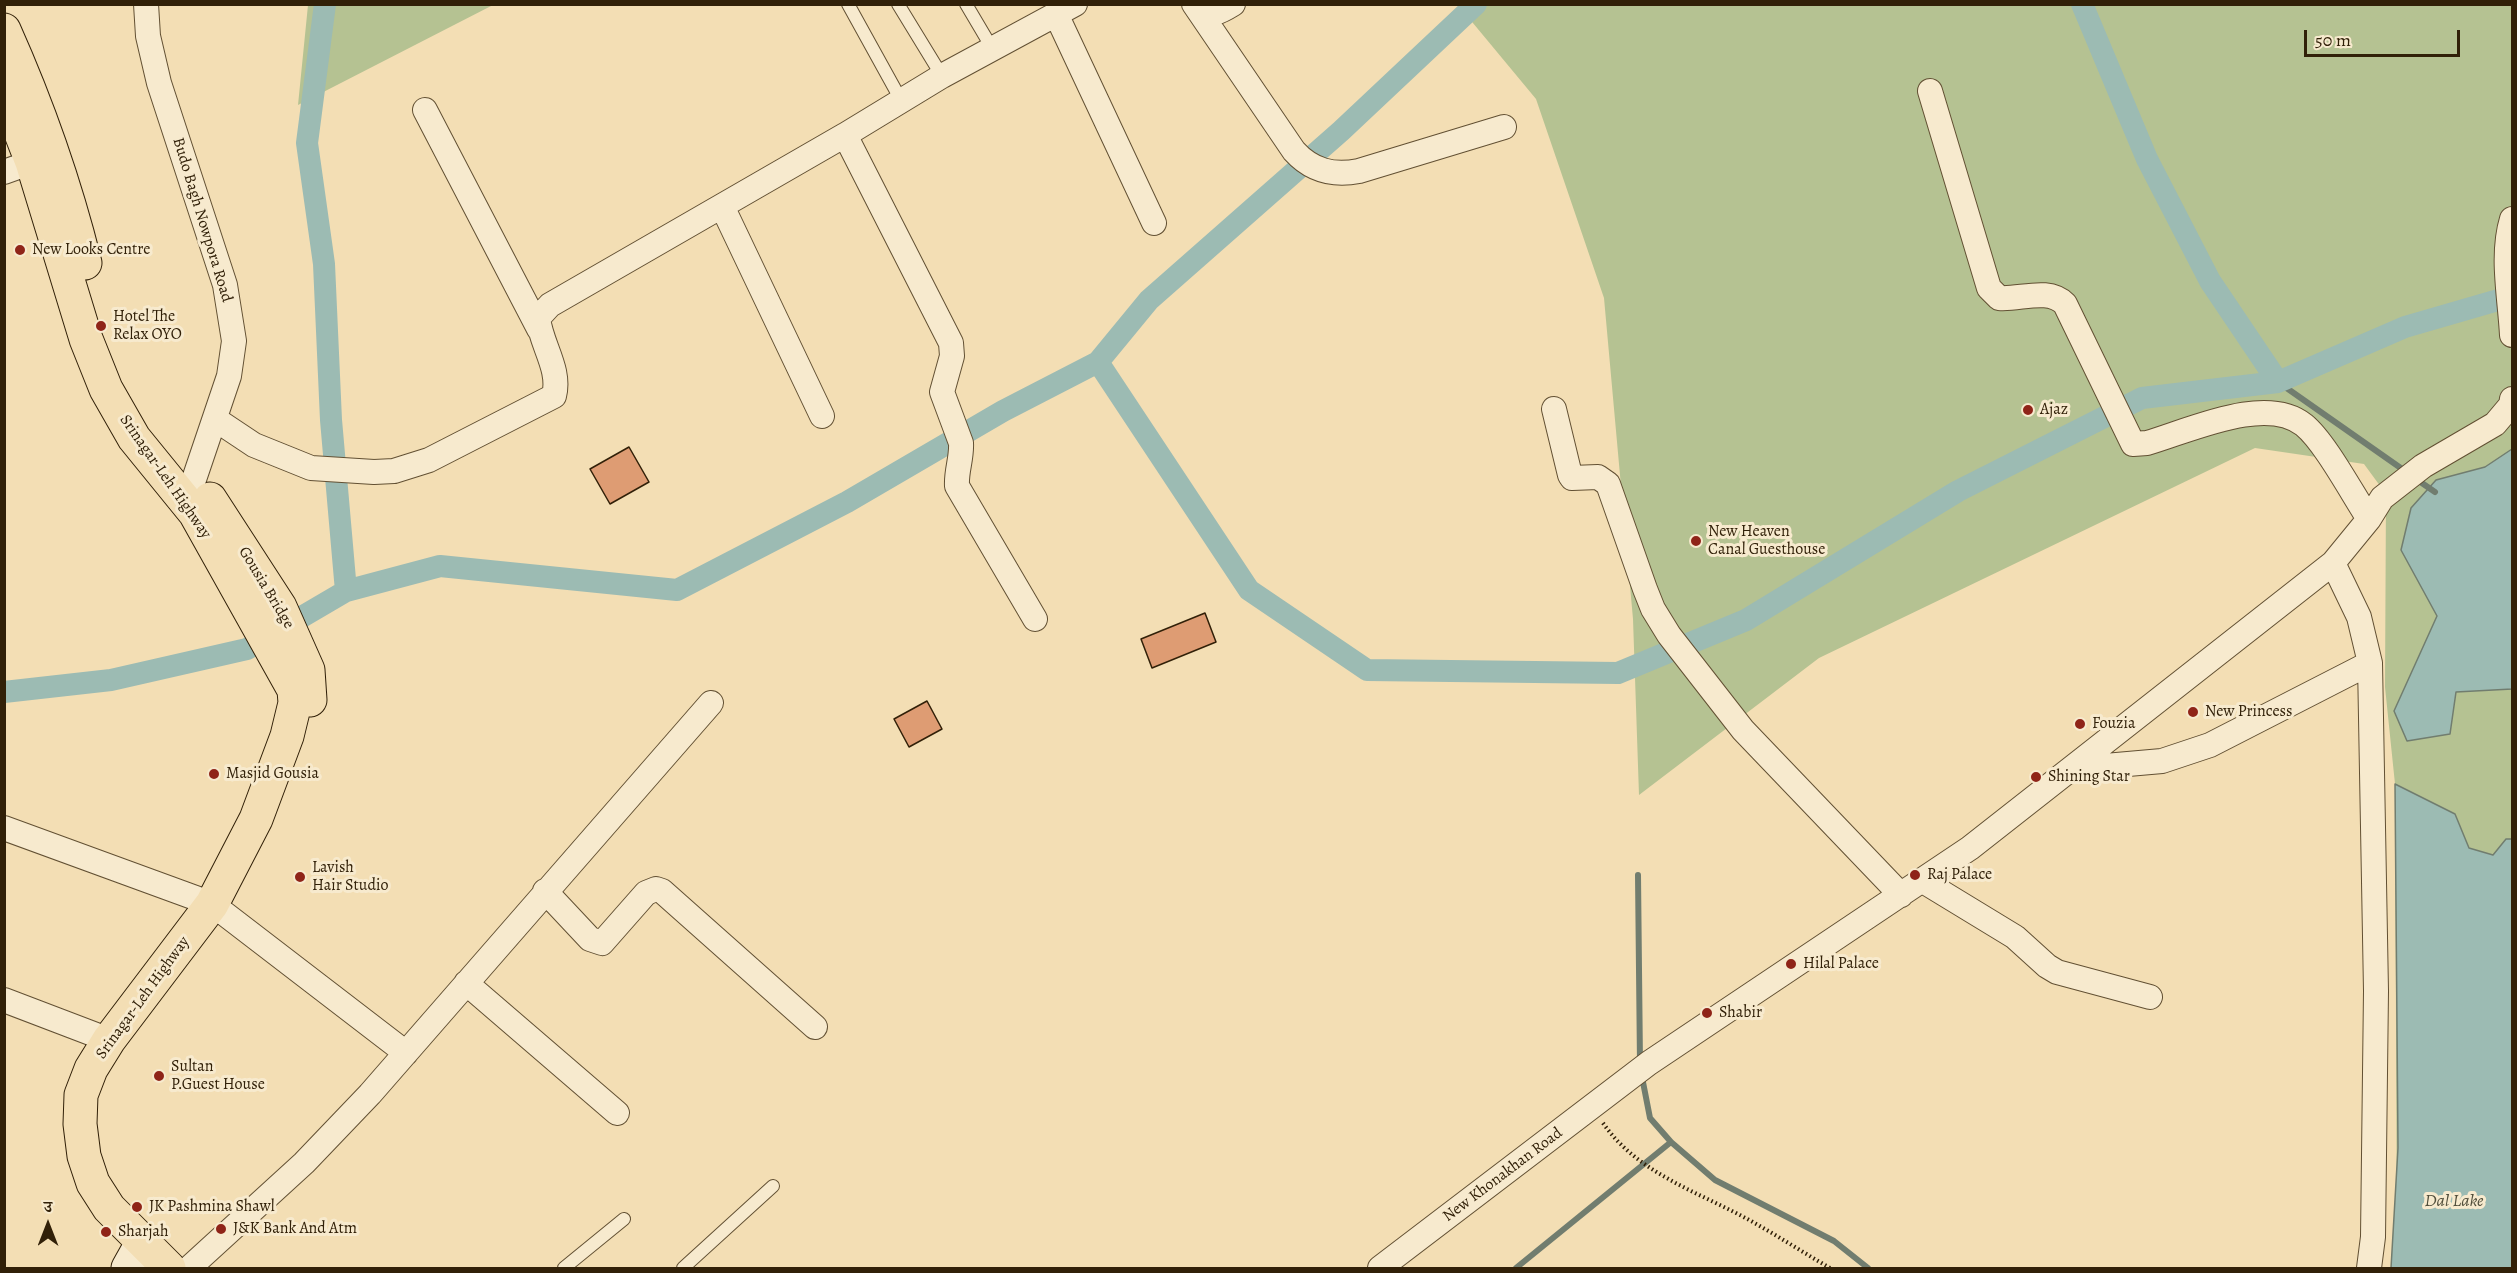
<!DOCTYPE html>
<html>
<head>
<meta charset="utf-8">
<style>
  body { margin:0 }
  #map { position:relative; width:2517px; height:1273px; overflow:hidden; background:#f3deb4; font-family:Alegreya,"Noto Serif Devanagari",serif }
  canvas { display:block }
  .frame { position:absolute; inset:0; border:6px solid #312008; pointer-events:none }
  .north { position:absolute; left:18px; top:1195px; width:60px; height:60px; -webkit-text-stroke:4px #f7eace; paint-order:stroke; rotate:0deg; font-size:16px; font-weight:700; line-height:24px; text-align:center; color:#312008 }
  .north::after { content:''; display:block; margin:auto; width:21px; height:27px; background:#312008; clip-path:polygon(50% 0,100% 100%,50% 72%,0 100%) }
  .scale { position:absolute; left:2304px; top:30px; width:156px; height:27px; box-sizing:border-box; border:3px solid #312008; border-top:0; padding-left:8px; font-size:18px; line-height:21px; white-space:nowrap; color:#312008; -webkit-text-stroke:4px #f7eace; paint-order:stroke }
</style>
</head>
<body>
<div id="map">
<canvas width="2517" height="1273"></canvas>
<div class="frame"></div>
<div class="north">उ</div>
<div class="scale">50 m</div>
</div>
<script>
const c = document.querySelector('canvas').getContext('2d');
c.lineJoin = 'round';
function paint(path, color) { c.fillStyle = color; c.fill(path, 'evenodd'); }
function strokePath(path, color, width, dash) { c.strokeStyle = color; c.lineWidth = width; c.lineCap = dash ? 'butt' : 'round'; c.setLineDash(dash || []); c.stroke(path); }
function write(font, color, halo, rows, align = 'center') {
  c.font = font + ' Alegreya,serif'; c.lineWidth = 6; c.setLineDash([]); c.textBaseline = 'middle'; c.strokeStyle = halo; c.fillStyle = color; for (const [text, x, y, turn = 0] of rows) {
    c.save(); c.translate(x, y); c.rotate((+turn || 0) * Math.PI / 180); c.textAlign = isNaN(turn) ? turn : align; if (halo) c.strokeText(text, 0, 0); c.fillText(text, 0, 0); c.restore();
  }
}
paint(new Path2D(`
  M308,5V4L493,5L298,105Z
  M1458,5H2512V1268H2397L2395,784L2385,687L2386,494L2364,464L2255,448L1819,658L1639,795L1633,619L1604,298L1536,99Z`), '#b5c292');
const water = new Path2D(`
  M2512,449V689L2456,692L2450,734L2407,741L2394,711L2437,616L2401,550L2411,508L2436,480L2485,467Z
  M2395,784L2455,814L2469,848L2493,855L2506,839H2512V1268H2391L2398,1148Z`);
paint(water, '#9cbbb3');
strokePath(water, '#717d6f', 1.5);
strokePath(new Path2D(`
  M2278,382L2405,471
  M2416,479L2435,492
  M1638,875L1640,1064
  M1642,1077L1650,1118L1671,1142L1715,1180L1834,1241L1868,1268
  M1516,1268L1671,1142`), '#717d6f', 6);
strokePath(new Path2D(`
  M325,4L307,143L324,264L331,420L346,591
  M2082,4L2147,159L2210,281L2278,382
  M1098,362L1249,590L1367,670L1618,673L1746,620L1958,491L2142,398L2278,382L2405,327L2512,296
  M4,692L111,680L247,649L346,591L440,566L677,590L847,502L1003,411L1098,362L1149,300L1341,131L1476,4`), '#9cbbb3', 22);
const building = new Path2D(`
  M629,447L649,482L610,504L590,469Z
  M1205,613L1216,642L1152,668L1141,639Z
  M927,701L942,729L909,747L894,719Z`);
paint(building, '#de9c73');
strokePath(building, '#312008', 1.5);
const lane = new Path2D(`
  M848,4L901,100
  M898,4L942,76
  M966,4L992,48
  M564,1268L624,1219
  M683,1268L773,1186`);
const street = new Path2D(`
  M146,4L148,36L159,83L225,285L234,341L229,376L186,503
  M1194,4L1294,151C1312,171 1333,176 1359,171L1504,127
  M1199,11C1213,16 1220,12 1233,4
  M1056,14L1154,223
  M1930,91L1989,288L1999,298C2020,300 2048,287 2065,304L2133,444L2147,443C2189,431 2266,394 2304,425C2325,442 2353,495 2369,519
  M425,110L539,329
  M845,135L951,343L952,356L942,392L961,443C962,458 956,471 957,486L1035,619
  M4,172L32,162
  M722,206L822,416
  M2512,219C2501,255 2510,297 2512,335
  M1554,409L1570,475L1572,478L1598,477L1608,484L1645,589L1653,609L1669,635L1743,730L1901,895
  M215,419L254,445L311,468L374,472L394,471L429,460L554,396C561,369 541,345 538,318L550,305L845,135L942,76L1075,4
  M2333,563L2359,617L2370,663L2376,991L2373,1237L2369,1268
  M2071,769L2162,761L2210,745L2370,663
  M4,828L212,904L406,1053
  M1923,881L2015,937L2047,966L2057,972L2150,997
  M545,891L590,939L602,943L646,893L656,889L662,891L815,1027
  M466,983L617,1113
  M4,1000L109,1040
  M189,1268L304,1163L370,1094L711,703
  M1380,1268L1649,1063L1970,848L2333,563L2369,519L2382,498L2423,466L2495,424L2511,405L2512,399`);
const secondary = new Path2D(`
  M128,1268L142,1243`);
const highway = new Path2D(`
  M4,30C38,106 65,183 85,263
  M4,90L32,162L86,339L106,389L134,438L195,513L294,690L295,703L287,736L256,819L212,904L109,1040L91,1069L81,1095L80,1124L84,1156L93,1183L109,1208L169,1268
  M210,499L280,607L308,670L310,700`);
strokePath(lane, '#625033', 14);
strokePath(street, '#625033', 26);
strokePath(secondary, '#312008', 35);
strokePath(highway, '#312008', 35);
strokePath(new Path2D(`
  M1603,1123C1638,1174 1699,1192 1751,1221C1778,1236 1804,1253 1830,1268`), '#312008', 4, [1.5, 3]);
strokePath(lane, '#f7eace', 12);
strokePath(street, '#f7eace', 24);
strokePath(secondary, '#f7eace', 33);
strokePath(highway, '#f3deb4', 33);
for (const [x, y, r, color] of [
  [20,250,6,"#8f2418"],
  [101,326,6,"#8f2418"],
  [2028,410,6,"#8f2418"],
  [1696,541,6,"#8f2418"],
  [2193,712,6,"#8f2418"],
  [2080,724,6,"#8f2418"],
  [214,774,6,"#8f2418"],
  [2036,777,6,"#8f2418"],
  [1915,875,6,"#8f2418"],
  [300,877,6,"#8f2418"],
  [1791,964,6,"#8f2418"],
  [1707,1013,6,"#8f2418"],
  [159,1076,6,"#8f2418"],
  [137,1207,6,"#8f2418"],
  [221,1229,6,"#8f2418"],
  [106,1232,6,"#8f2418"]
]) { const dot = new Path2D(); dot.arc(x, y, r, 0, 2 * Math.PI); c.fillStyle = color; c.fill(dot); strokePath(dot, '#f7eace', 2); }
write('16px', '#312008', '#f7eace', [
  ["Budo Bagh Nowpora Road",202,220,73],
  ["Srinagar-Leh Highway",165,477,55],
  ["Gousia Bridge",266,588,59],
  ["Srinagar-Leh Highway",143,998,-54],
  ["New Khonakhan Road",1503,1175,-37]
]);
write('16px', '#312008', '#f7eace', [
  ["New Looks Centre",32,250],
  ["Hotel The",113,317],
  ["Relax OYO",113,335],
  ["Ajaz",2040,410],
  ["New Heaven",1708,532],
  ["Canal Guesthouse",1708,550],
  ["New Princess",2205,712],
  ["Fouzia",2092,724],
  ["Masjid Gousia",226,774],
  ["Shining Star",2048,777],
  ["Lavish",312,868],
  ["Hair Studio",312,886],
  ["Raj Palace",1927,875],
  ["Hilal Palace",1803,964],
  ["Shabir",1719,1013],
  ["Sultan",171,1067],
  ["P.Guest House",171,1085],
  ["JK Pashmina Shawl",149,1207],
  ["J&K Bank And Atm",233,1229],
  ["Sharjah",118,1232]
], 'left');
write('italic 18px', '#514e3b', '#f7eace', [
  ["Dal Lake",2454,1202]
]);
</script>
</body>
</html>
